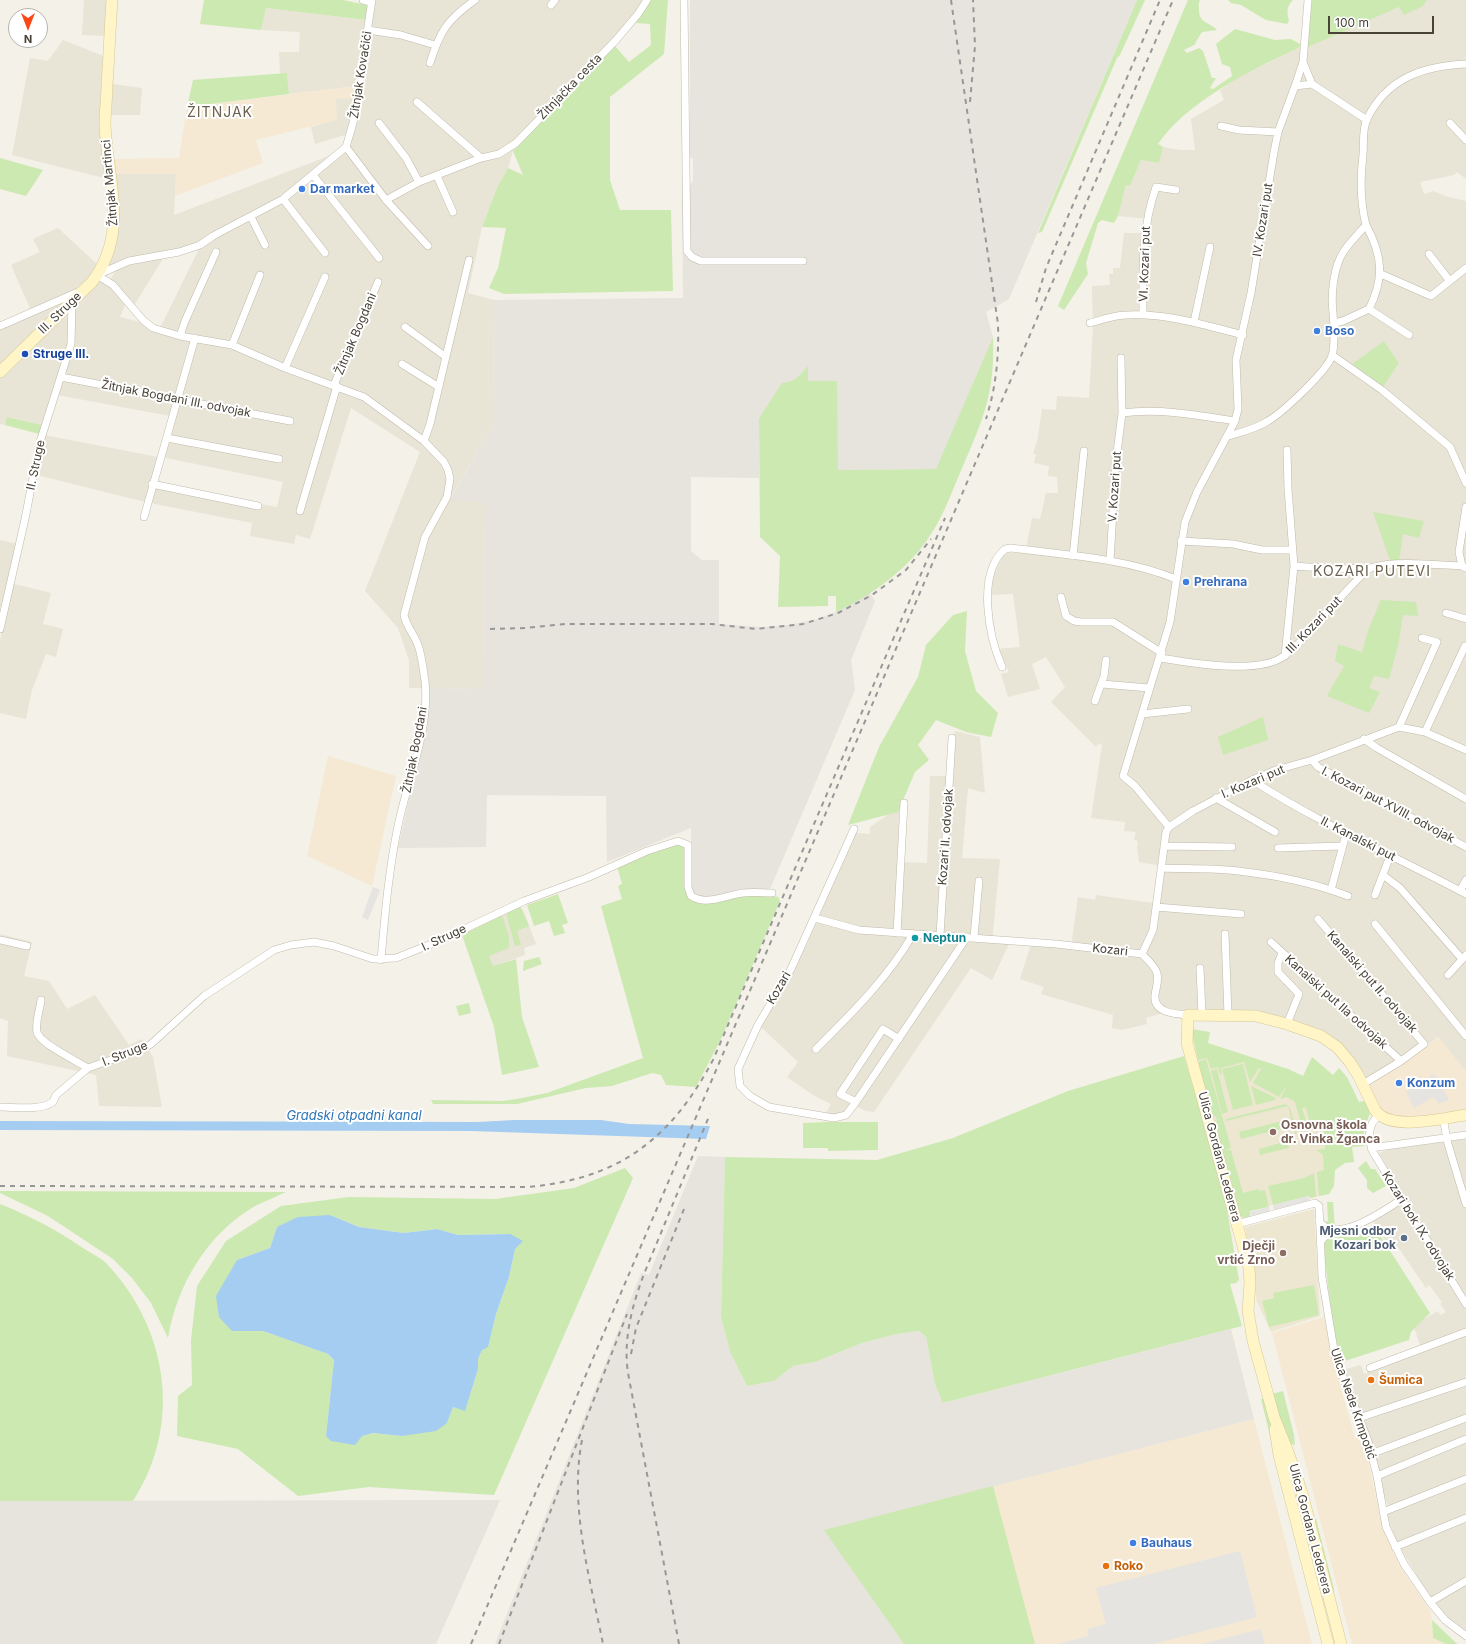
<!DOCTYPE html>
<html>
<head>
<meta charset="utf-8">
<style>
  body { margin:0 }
  #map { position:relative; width:1466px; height:1644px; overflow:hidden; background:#f4f1e8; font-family:Inter,sans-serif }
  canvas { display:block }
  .north { position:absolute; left:8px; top:8px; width:40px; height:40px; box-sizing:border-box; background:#fff; border:1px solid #b6b3af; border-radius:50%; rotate:180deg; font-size:11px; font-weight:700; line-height:16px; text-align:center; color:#484237 }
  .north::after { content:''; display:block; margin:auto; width:14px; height:18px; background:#fc4717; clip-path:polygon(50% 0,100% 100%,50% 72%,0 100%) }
  .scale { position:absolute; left:1328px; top:16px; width:106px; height:18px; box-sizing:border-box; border:2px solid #484237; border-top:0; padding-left:5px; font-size:12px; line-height:14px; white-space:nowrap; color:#484237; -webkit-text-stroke:3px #fff; paint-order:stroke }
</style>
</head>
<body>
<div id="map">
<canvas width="1466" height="1644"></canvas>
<div class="north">N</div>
<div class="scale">100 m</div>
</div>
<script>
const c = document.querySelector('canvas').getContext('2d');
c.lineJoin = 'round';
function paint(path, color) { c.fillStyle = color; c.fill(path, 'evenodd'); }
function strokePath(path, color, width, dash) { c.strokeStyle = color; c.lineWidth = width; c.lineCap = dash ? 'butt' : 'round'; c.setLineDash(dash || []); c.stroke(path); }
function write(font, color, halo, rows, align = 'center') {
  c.font = font + ' Inter,sans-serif'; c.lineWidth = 4; c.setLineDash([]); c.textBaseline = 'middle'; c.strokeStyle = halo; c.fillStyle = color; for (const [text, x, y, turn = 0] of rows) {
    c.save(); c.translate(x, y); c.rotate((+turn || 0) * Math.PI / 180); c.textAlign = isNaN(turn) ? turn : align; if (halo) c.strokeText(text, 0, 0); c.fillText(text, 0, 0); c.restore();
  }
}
paint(new Path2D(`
  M84,0H108L107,36L82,35Z
  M375,0H648L636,23L513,151L508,168L497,188L482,227L468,293L494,300L493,424L450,499L485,502L484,689L409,688V660L398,628L365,591L420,452L351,408L310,539L296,535L294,544L250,536L252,523L145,502L37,475L44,435L158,457L150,485L277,507L283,482L162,457L175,417L52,394L42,425L8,417L5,425L0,424V327L32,313L11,265L40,252L33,239L58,228L97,264L108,284L117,268L164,257L135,304L128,298L120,317L140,322L158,332L201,245L275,207L340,156L355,126L366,68Z
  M1427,0H1466V179L1457,172L1454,175L1420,182L1424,194L1433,191L1448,197L1466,201V1072L1438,1037L1417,1053L1368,1084L1337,1042L1224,1011H1170L1146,1018L1147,1024L1122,1030L1112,1028L1113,1015L1041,994L1044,987L1020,979L1031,944L1071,947L1078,897L1095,900L1096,895L1160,904L1163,866L1139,862L1137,847L1138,841L1134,840L1136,832L1124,831L1125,822L1091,818L1102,745L1099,743L1096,747L1051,702L1065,687L1046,657L1032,664L1040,689L1008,697L1001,674L1009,672L997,649L1020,647L1013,594L991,595L992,579L1003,555L1009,553H1025L1032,518L1040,519L1046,493H1058L1057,477L1048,476L1049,466L1034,463L1036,454H1033L1036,443H1037L1042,409L1056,410L1057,396L1089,398L1093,327L1092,286L1110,285L1109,274H1113V268H1120L1124,233H1147L1150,219L1118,216L1126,185L1130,186L1141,160L1159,163L1163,147L1180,150H1195L1191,119L1224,100L1220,90L1239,77L1299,48L1308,46L1399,7L1423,6ZM1384,341L1399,363L1379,392L1360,380L1347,368Z
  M266,8L367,20L357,86L289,94L287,74H280L279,52H299L300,32L261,30Z
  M63,40L106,57L108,179L12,155L30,58L48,61Z
  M113,84L142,88L140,115H111Z
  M336,98L355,99L348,134L315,144L311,127L322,124L336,107Z
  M334,154L286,194L194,245L108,266L119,226V213L114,174H176L174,215Z
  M0,540L17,544L10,583L51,593L43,624L63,629L56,657L46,654L32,690L26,719L0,713V640L8,609L0,607Z
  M955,731L980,737L985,793L968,788L962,858L1000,859L992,942L1009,944L992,980L971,968L874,1112L866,1111L853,1105L848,1111L832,1115L826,1113L831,1104L813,1095L787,1077L798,1062L761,1027L806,946L856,833L870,834V827L899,807L898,862L927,863L930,776H952Z
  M520,906L524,912L536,944L524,948L525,955L476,972L462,935Z
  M0,934L32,942L24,976L49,981L67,1009L95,995L129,1045L142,1039L153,1057L162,1107L99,1106L96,1075L7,1056L8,1021L0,1018Z
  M1466,1139V1632L1444,1614L1430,1597L1397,1542L1386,1514L1391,1512L1383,1494L1366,1425L1342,1370L1361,1365L1364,1374L1422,1350L1413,1325L1438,1311L1440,1315L1446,1312L1440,1304L1442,1302L1429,1285L1426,1288L1398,1247L1391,1251L1373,1221L1406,1200L1379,1153L1390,1149Z`), '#e8e4d6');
paint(new Path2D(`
  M357,86L355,99L336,98L337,120L256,140L263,163L175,196L176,174H114L113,159L179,158L187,107Z
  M328,756L396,776L372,886L307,856Z
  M1439,1037L1466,1072V1111L1422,1118L1395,1119L1379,1111L1368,1084L1417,1053Z
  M1324,1317L1334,1364L1355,1438L1363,1437L1383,1530L1399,1565L1431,1612L1433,1638L1446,1644H1352L1272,1333Z
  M1254,1419L1312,1644H904L824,1530Z`), '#f6e9d3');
paint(new Path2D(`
  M690,0H1137L1009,299L986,312L993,337L937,469L838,470L836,381H808V367L795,380L788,383L782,384L759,418V478L691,477V551L702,560H719V624L762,627L788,625L818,619L836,612L870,593L875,601L851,660L855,690L770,889H741L716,897H698L692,892L691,828L607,862L606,796L487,795L486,847L398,848L413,781L428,688L484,689L485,502L450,500L493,424L494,300L683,298L682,199L690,198V186L693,180V158H690Z
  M698,1156L725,1157L721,1317L730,1352L747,1386L774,1381L793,1366L815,1362L862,1343L897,1334L919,1331L926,1337L935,1384L944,1403L1231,1329L1254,1419L825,1530L904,1644H495L641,1273L649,1275Z
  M500,1500L436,1644H0V1501Z`), '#e7e3dd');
paint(new Path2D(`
  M1196,1054L1229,1056L1272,1070L1327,1115L1329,1194L1311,1198L1310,1195L1249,1211L1240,1216Z
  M1314,1209L1320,1316L1271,1332L1257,1302L1245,1227Z`), '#ede7d2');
paint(new Path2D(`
  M204,0H343L366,5L368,7L367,20L266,8L261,30L200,24Z
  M648,0H668L664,54L610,97V180L620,210H671L673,291L504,294L489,288L498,268L506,228L482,227L497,188L508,168L523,175L513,151L614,45L629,62L651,45L650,24L636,23Z
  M1137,0H1145L1120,55L1117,58L1042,232L1038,233Z
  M1188,0H1200C1198,4 1199,5 1199,10C1199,24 1210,22 1217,30L1202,32L1195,43L1196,44L1184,50L1187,53L1199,48L1203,51L1212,78H1216L1210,88L1213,89L1232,76L1230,67L1222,64L1216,44L1235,29L1275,40L1291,39L1300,44L1299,48C1254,68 1186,102 1158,144L1163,147L1159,163L1141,160L1130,186L1126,185L1118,216L1114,223L1102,220L1098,223L1086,263L1088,274L1064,310L1058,306Z
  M1228,0H1293C1286,7 1287,12 1289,21L1287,24L1266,20L1241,5L1231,3Z
  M1312,0H1427L1423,6L1404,15L1399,7L1308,47V25Z
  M287,73L289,94L187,107L193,80Z
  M0,158L43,170L26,196L0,189Z
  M993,337C995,392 984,417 963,466C953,488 945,513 931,534C909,569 872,595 836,612V596H828V606L778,607L780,556L760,537L759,418L782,383C794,383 800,375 808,366V381H837L838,470L936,469Z
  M1384,341L1399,363L1383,387L1352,364Z
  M7,417L42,425L39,434L5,425Z
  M1373,512L1424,521L1419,538L1403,534L1399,561L1391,563Z
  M1381,600L1416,602L1418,616L1403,615L1398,646L1389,679L1374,676L1369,688L1380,692L1369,713L1327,696L1344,666L1335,661L1338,644L1362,652L1369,628Z
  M967,611L965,651L976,691L998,713L991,737L966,732L936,720L918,745L929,760L915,772L898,812L848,825L879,747L918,677L926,645L953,615Z
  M1263,717L1268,740L1223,755L1218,737Z
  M673,844L685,845L690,898C705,910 729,895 747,894C757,894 768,895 778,897L780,901L722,1037L696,1087L666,1085L661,1075L652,1073L612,1086L586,1088L517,1104H433L431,1100L502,1101L517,1099L547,1093L643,1058L601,906L622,899L618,886L622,884L617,866Z
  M558,894L568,923L562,925L565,933L554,936L549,921L534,926L527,905Z
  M520,906L529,926L517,931L521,945L515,946L506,913Z
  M502,915L509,936V948L489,956L493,966L516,959L522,1017L539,1067L502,1075L494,1027L462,935Z
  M539,957L542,964L523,971L524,961Z
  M469,1003L471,1013L459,1016L456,1006Z
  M1191,1029L1210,1032L1208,1043L1288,1069L1303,1076L1312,1057L1333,1075L1339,1068L1347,1077L1359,1102L1365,1101L1370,1113L1364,1130V1146L1352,1147L1354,1162L1345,1163L1335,1170L1334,1186L1329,1194L1319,1196L1317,1172L1324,1170L1323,1155L1316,1150L1325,1149L1324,1127L1311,1130L1306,1107L1302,1108L1309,1130L1303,1131L1295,1102L1287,1097L1280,1099L1288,1084L1279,1097L1253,1083L1261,1069L1265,1071L1259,1068L1250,1082L1244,1062L1221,1068L1222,1074H1220L1218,1067L1211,1069L1207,1058L1198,1060Z
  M1184,1056L1223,1187L1239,1280L1236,1283L1230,1284L1242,1326L943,1403L935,1384L926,1337L919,1331L897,1334L862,1343L815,1362L793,1366L774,1381L747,1386L730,1352L721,1317L725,1157L877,1160L953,1138L1068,1091Z
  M1206,1059L1231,1148L1225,1150H1231L1243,1193L1258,1189L1259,1191L1265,1190L1269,1207L1250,1211V1217L1244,1218L1240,1216L1214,1122L1217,1121L1216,1116H1213L1198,1062Z
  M1243,1064L1253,1105L1233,1110L1222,1069Z
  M1217,1069L1228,1112L1222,1114L1211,1071Z
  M1251,1086L1276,1098L1275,1100L1256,1105Z
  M1286,1104L1290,1108L1297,1133L1295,1134L1288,1106L1226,1121V1119Z
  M1282,1121L1284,1128L1241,1139L1239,1132Z
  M828,1122H878V1150L828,1151V1148H803V1123Z
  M1287,1141L1289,1148L1260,1155L1259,1149Z
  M1366,1161L1371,1169H1375L1386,1186L1373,1193L1367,1188V1180L1358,1168Z
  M625,1168L633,1178L494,1495L369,1487L298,1496L238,1449L177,1436L178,1396L192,1385L191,1340L197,1286L226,1241L281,1206L349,1197L495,1199L574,1188ZM330,1215L359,1227L404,1233L437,1229L458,1235L510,1234L515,1249L509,1277L496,1314L488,1346L482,1350L478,1359V1369L465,1410L453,1407L447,1423L402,1436L373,1433L362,1436H326L334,1360L328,1354L263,1331L237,1260L270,1248L277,1227Z
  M1314,1173L1316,1197L1310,1198L1309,1196L1273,1205L1268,1186L1304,1178Z
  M0,1191L286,1192C276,1197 265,1201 255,1206C207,1234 177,1285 168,1338L151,1303L132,1278L113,1259L48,1216L0,1193Z
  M1327,1202H1333L1335,1228L1322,1222L1328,1221Z
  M0,1204C30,1216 57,1230 83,1248C90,1253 100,1257 106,1263C168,1328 183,1424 133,1501H0Z
  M1374,1226L1430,1313L1411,1332L1409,1340L1342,1362L1334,1333L1323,1245L1327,1239Z
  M1314,1285L1319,1315L1269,1327L1262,1301L1274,1298L1273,1293Z
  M1283,1391L1294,1435L1295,1445L1288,1443L1272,1394Z
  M1265,1398L1273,1431V1448L1261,1399Z
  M993,1486L1035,1644H904L824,1530Z
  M1312,1517L1316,1519L1334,1589L1333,1595Z
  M1432,1620L1455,1642L1458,1644H1446L1433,1638Z`), '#cce9b1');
paint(new Path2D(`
  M373,887L380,890L368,920L362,917Z
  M1435,1074L1449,1100L1439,1104L1434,1097L1414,1108L1406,1092L1431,1078L1430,1076Z
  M1309,1196L1310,1201L1274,1210L1273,1205Z
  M1269,1207L1270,1212L1251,1216L1250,1212Z
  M1240,1551L1257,1617L1154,1644H1057L1089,1636L1087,1629L1106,1624L1096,1588Z
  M1261,1629L1265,1644H1202Z`), '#e5e4e0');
paint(new Path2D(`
  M515,1120H601L629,1124L710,1126L706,1139L471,1131L0,1130V1121L477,1122Z
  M330,1215L359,1227L404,1233L437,1229L458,1235L510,1234L523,1241L515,1249L509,1277L496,1314L488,1347L482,1350L478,1359V1369L465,1411L453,1407L447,1423L436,1431L402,1436L373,1433L362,1436L355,1445L331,1441L326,1436L334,1360L328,1354L263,1331H232L219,1317L216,1296L237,1260L270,1248L277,1227L298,1217Z`), '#a4cdf1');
const street = new Path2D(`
  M363,0L371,2
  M684,0L687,251L692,257L701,261H803
  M551,5L555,0
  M368,30L401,35L435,45
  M1303,62L1308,0
  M430,63C440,31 447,20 475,0
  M1295,86L1303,62L1312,84
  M417,102L481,158
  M379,123L406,158L419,182
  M1450,123L1466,140
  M1221,126L1239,130L1278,132
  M346,147L386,200L428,246
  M313,175L379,258
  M437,176L453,212
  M283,199L325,253
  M386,200L419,182L481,158L499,154L516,143L616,40L638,14L647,0
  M251,217L265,245
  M1429,254L1449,280
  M1381,274L1431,296L1466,268
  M97,275L113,285L143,320L153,328L180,336L232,345L285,368L364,397L424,441L444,462L448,470L450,479L447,497L425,537L404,615C406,626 414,634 418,645C422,656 423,669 425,681C430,728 409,776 399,821C389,867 385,913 381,960
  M97,275L129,261L179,252L200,245L213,236L283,199L346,147L353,123L372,0
  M1369,309L1409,335
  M1143,315C1143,270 1141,230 1156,187L1176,190
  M1194,322L1210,247
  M1090,323C1102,320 1114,315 1127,315C1166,313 1205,325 1243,335
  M1335,323L1343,321L1369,309C1385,277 1382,255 1366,225
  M0,326L78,292
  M405,327L446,357
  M180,336L185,321L216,252
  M232,345L260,275
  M1332,355L1382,390L1450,447L1466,483
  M402,364L439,387
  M285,368L325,277
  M61,377L290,421
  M334,385L378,282
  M1122,413C1160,408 1197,415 1235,421
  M1228,436C1241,432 1256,429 1268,421C1283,412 1326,372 1332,356C1335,346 1334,323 1333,313C1331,295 1333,267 1344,251C1350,242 1359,233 1366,225C1360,201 1360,179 1363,155C1364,144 1362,129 1367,119C1387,78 1423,66 1466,64
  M167,438L279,459
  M424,441L430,424L469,260
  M152,484L258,506
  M300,511L337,386
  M144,517L195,338
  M1181,541L1233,544L1262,550H1292
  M1073,556L1084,451
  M1110,561L1116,461L1122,413L1121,358
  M1294,566L1337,569L1370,568
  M1462,566L1459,552L1466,507
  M1061,597L1066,616L1074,621L1081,622H1113L1162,653
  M1446,613L1466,619
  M0,629L25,519L40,442L71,344L72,302
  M1285,656L1294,566L1288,489L1287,450
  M1160,658C1190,663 1259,675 1284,656C1306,640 1320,617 1339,599C1345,593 1365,570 1371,568C1393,560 1438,565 1462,566L1466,568
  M1002,667C989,637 976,574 1005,549L1011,548C1066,555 1124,558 1176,579
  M1102,684L1149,688
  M1095,701L1104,676L1106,660
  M1142,714L1188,709
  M1399,727L1437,642L1422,638
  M1425,732L1465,646
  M1364,739L1377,748L1466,799
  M1312,760L1318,767L1466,847
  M1252,780C1320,824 1395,856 1466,894
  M1216,798L1275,832
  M1169,827L1135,786L1123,776L1170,622L1185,522L1197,492L1235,421L1238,409L1236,360L1251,293L1274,152L1278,132L1295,86L1312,84L1367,120
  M854,829L791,969L758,1025L738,1069L740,1086L750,1096L769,1107L834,1118L846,1115L856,1102
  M1164,846L1232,847
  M1278,848L1342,846
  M1161,868C1186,869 1212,868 1238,871C1274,875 1314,883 1348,896
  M1383,875L1400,888L1462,959
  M1331,890L1346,834
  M1460,891L1466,880
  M1375,895L1390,856
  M1156,907L1241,914
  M815,918L859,930L1056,944L1142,954C1147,959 1155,966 1157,973C1159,981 1156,987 1155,995C1153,1013 1175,1014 1188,1015
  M1318,919L1424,1044L1401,1061L1363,1084
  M1375,924L1466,1036
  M897,933L904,803
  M1225,934L1228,1015
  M940,935L952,738
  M974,937L979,881
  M0,940L27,946
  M1271,942L1401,1061
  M1282,953L1278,963V972L1299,994L1287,1024
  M1142,954L1153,930L1166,832L1169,827L1193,811L1252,780L1276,770L1312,760L1399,727L1425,732L1466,750
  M1200,968L1202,1015
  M1448,975L1466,955
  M41,1000C40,1009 35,1023 37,1032C39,1043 78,1062 88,1068
  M899,1039L883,1029L840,1094L856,1102L967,937
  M816,1049C851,1014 888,978 913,934
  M0,1107C16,1107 40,1111 53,1102L56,1095L88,1068L142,1049L151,1044L204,996L274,950L291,945L314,942L334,946L373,959L396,958L439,941L524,901L589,877L647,851L678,841L688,845V887L691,896C707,906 726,895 743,893C753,892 762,893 772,893
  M1379,1115C1367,1125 1368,1139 1373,1152L1466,1304
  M1443,1118L1448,1144L1466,1204
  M1371,1148L1466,1135
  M1319,1221C1335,1246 1385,1210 1402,1199
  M1237,1224L1315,1203L1319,1206L1322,1277L1335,1356L1368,1441L1377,1476L1386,1527L1404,1564L1430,1602L1445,1620L1466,1636
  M1320,1243L1324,1237L1339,1230
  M1370,1368L1466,1332
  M1359,1418L1466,1382
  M1371,1454L1466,1418
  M1377,1476L1466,1439
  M1383,1512L1466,1479
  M1395,1547L1466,1518
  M1430,1602L1466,1581`);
const secondary = new Path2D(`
  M0,372L92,282C130,232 107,180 105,124C105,111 107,98 107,85C109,57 110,28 112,0
  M1275,1429L1279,1455L1328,1644
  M1341,1644L1302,1493L1288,1452L1274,1417L1253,1341L1248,1311L1250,1283L1249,1268L1187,1043L1188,1015L1256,1016L1287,1024L1321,1036L1337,1047L1349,1061L1358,1075L1375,1110C1390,1132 1443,1118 1466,1115`);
strokePath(street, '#c0baaa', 8);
strokePath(secondary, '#d5c898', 12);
strokePath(street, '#fff', 7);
strokePath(secondary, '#fff5c7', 11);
strokePath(new Path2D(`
  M951,0L998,324C999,358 996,387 986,419
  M970,102L975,46L973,0
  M1036,302L1046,268L1160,0
  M490,629L525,628L565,624H712L756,629L803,624L838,613L872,595L906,570L931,539
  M0,1186L528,1187C619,1179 671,1139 713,1060L945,518
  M631,1354L636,1328L684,1209
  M582,1440C569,1507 590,1578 603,1644
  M471,1644L1173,0
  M499,1644L627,1314
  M679,1644L628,1373C623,1339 632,1306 644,1274L710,1114`), '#979797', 2, [5, 5]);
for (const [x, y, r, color] of [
  [302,189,4,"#3f7fe0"],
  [1317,331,4,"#3f7fe0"],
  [25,354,4,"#1a4fb4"],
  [1186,582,4,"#3f7fe0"],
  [915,938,4,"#0f9aa8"],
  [1399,1083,4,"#3f7fe0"],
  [1273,1132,4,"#8d6e63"],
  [1404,1238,4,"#5c6f8a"],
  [1283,1253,4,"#8d6e63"],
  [1371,1380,4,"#e8710a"],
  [1133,1543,4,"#3f7fe0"],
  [1106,1566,4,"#e8710a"]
]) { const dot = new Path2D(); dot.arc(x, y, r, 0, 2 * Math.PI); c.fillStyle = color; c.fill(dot); strokePath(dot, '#fff', 1.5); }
write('12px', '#484237', '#fff', [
  ["Žitnjak Kovačići",361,75,-81],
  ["Žitnjačka cesta",570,87,-46],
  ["Žitnjak Martinci",110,183,-95],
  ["IV. Kozari put",1263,220,-81],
  ["VI. Kozari put",1145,264,-88],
  ["III. Struge",60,313,-44],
  ["Žitnjak Bogdani",356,334,-67],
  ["Žitnjak Bogdani III. odvojak",176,399,11],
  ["II. Struge",36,465,-78],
  ["V. Kozari put",1115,487,-86],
  ["III. Kozari put",1314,625,-46],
  ["Žitnjak Bogdani",415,750,-79],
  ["I. Kozari put",1253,782,-23],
  ["I. Kozari put XVIII. odvojak",1388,805,28],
  ["Kozari II. odvojak",946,837,-86],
  ["II. Kanalski put",1358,839,27],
  ["I. Struge",444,938,-25],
  ["Kozari",1110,950,6],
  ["Kanalski put II. odvojak",1372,982,49],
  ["Kozari",779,988,-60],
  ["Kanalski put IIa odvojak",1336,1002,42],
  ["I. Struge",125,1054,-22],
  ["Ulica Gordana Lederera",1219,1157,75],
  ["Kozari bok IX. odvojak",1418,1226,58],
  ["Ulica Nede Krmpotić",1353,1404,71],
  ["Ulica Gordana Lederera",1310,1529,75]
]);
write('bold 12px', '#366cbe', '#fff', [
  ["Dar market",310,189],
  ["Boso",1325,331],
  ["Prehrana",1194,582],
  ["Konzum",1407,1083],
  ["Bauhaus",1141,1543]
], 'left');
write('bold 12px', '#164399', '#fff', [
  ["Struge III.",33,354]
], 'left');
write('bold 12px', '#0d838f', '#fff', [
  ["Neptun",923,938]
], 'left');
write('bold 12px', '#785e54', '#fff', [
  ["Osnovna škola",1281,1125],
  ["dr. Vinka Žganca",1281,1139],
  ["Dječji",1275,1246,"right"],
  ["vrtić Zrno",1275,1260,"right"]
], 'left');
write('bold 12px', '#4e5e75', '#fff', [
  ["Mjesni odbor",1396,1231],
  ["Kozari bok",1396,1245]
], 'right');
write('bold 12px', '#c56008', '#fff', [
  ["Šumica",1379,1380],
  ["Roko",1114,1566]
], 'left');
write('italic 13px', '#2e74b5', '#fff', [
  ["Gradski otpadni kanal",354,1116]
]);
c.letterSpacing = '1px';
write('14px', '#6b614e', '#fff', [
  ["ŽITNJAK",220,113],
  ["KOZARI PUTEVI",1372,572]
]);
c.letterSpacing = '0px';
</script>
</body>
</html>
